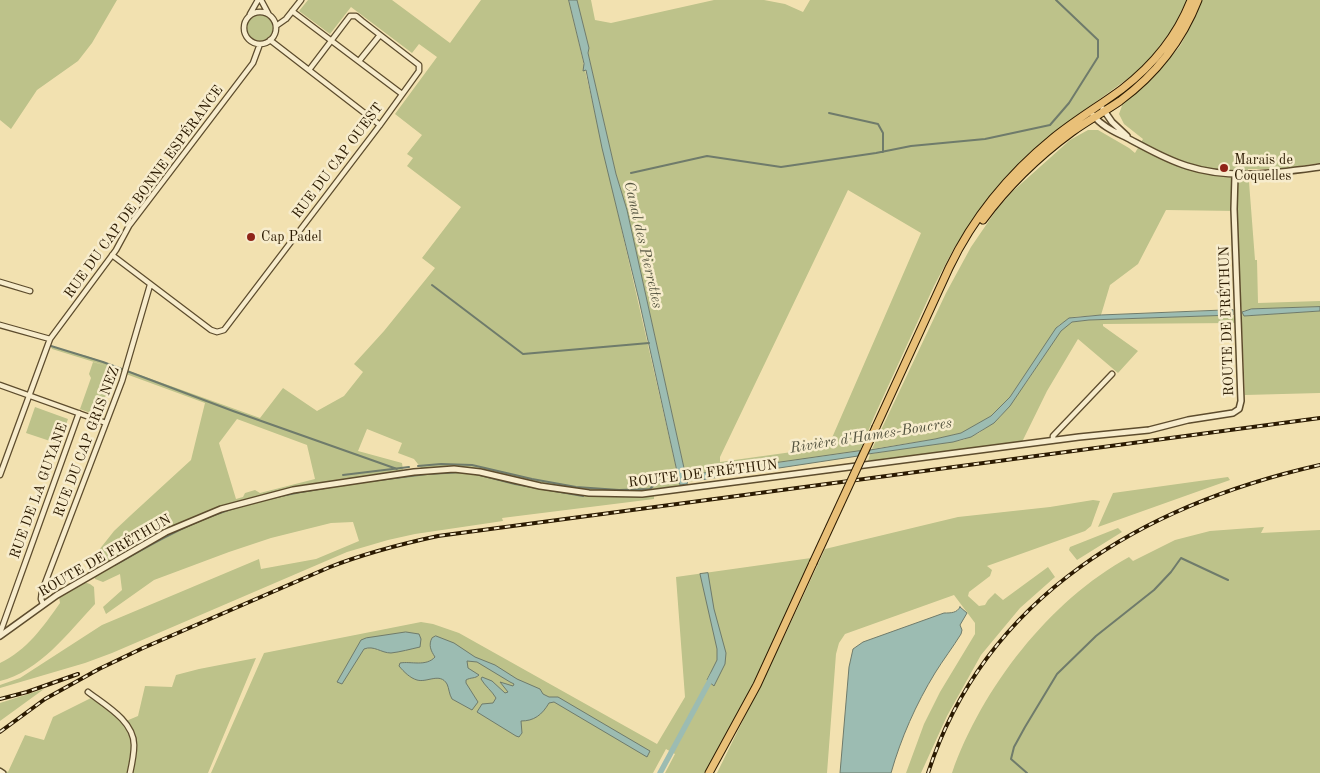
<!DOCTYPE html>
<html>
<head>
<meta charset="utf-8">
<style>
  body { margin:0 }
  canvas { display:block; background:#f2e1b0 }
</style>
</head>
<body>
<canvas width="1320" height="773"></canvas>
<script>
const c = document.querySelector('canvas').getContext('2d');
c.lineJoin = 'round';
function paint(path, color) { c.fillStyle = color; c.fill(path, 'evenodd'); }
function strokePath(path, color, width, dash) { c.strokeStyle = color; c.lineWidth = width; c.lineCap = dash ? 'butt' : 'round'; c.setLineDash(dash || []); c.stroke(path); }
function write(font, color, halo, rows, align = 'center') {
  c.font = font + ' "Old Standard TT",serif'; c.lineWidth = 5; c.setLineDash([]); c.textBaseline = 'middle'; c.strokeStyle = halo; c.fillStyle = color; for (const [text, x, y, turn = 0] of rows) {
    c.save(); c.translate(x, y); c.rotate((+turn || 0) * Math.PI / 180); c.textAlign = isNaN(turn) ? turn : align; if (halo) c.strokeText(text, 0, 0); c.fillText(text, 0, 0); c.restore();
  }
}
paint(new Path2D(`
  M0,0H117L92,43L78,61L37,90L11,129L0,120Z
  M308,0H392L450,43L481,0H569L680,485L654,491V499L502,518L503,521L415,534L388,540L347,552L112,653L85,663L0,688V685L20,678L102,625L259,559L261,569L316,559L359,541L353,522L331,523L271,538L229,552L154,580L106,614L103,607L122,590L120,574L103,582L95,579L94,576L112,565L99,550L114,531L131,515L191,460L205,403L115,370L112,377L116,379L111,393L107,392L98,416L80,409L91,378L89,374L93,362L107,366L52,349L51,347L87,356L260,418L283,388L317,411L344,396L363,372L354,364L384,331L435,268L422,258L461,207L407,166L413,158L407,154L422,135L395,114L437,57L419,44L412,53L351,7L330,34L299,11ZM237,419L307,445L315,479L260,493L255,490L245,493L243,497L236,499L219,443ZM367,429L402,443L398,453L414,459L421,468L403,470L402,463L358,451Z
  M577,0H591L595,20L611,23L714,0H764L785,4L803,12L810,0H1187L1173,28L1153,55L1137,72L1054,132L1012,171L990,196L954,248L934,286L874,417L860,451L700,474V480L687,482L688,476L684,468L627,210L616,174L588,53L589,48ZM848,190L921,233L828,447L720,462V457Z
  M1201,0H1320V163L1279,169H1248L1255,260H1257L1258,303L1320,301V307L1251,309L1243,311L1244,316L1320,311V393L1245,395L1237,211L1166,210L1138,264L1110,285L1101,315L1073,317L1059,325L1010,397L991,416L972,428L961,433L935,439L872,449L946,293L971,247L997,209L1013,191L1070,140L1088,130H1098L1129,148L1135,153L1143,139L1124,124L1119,114L1123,103L1151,80L1180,46L1196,16Z
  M247 28a13 13 0 1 1 26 0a13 13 0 1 1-26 0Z
  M1233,315L1235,323L1103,324V326L1138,351L1118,373L1078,339L1047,391L1022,442L868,461L870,454L963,440L979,433L1000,417L1028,380L1063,327L1072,322L1089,320Z
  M35,407L68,419L59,444L26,433Z
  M1228,477L1230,480L1098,527L1113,493Z
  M1093,500L1100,501L1091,526L1085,531L987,566L992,570L990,576L969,592L968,596L979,606L985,605L988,600L995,593L1003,600L1048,567L1055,577L1020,608L981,655L947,716L921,773H906L924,724L940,692L975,634V623L954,595L845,634L839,643L836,654L827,773H717L785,635L825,549L958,517L1050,507Z
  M1264,527L1261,533L1320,530V773H952C982,688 1049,601 1129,557L1133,561L1175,540L1210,531Z
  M1118,528L1122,532L1077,560L1069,550L1070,547Z
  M811,558L763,666L706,773H665L675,754L666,749L653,773H211L264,653L421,622L433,624L459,633L657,744L685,697L676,577Z
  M84,582L90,584L94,587L95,604C69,632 39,672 0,681V663C27,650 43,627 60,603L59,597Z
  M256,658L208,773H0V767L8,772L25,735L44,740L53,717L95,696L126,721L138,716L145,686L172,687L176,675L199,669Z
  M44,689L0,721V703Z`), '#bdc28a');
const water = new Path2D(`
  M569,0H577L589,48L588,53L616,174L627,210L684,468L689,478L687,484L680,485L639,300L602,148L586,70L583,71L584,64Z
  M1320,307V311L1244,316L1242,312L1251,309Z
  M1233,310V315L1089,320L1072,322L1061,331L1010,406L994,423L971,437L953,442L868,454L870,450L935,439L961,433L991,416L1010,397L1056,328L1069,318L1101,315Z
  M860,451L858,456L700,480L699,474Z
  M708,573L714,609L726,653L725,664L714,686L707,680L717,660V649L700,574Z
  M960,607L967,613L960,625L962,630L961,634C953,647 943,660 935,673C916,704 901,738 891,773H840L849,667L853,649L863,642L944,613C951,613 957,613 960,607Z
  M406,632L419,634L421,639L420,647C411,649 400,652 391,653C381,653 374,645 364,649L342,684L337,682L361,640L366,638Z
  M436,636L454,643L475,657L495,665L517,679L540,689L543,694L549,697H558L650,751L647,757L554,702L549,703C542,715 534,721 521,721L522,733L519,737L516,736L477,712L482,704L493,703L496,698C492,691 485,686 481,679L482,677L492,681L505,693L508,692L500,682L513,686L514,684L510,682L477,662L467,661L468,668L479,675C475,679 471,677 466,680V683L478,702L472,710L452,699C449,694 449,688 447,684C440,672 427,683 417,680C410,678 404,672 399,666L400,663C411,661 426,667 435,657C431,651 428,645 432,638Z`);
paint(water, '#9cbcb2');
strokePath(water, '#6f7b6b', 1);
strokePath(new Path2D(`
  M829,113L878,124L883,133V152
  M631,173L707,156L781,167L876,153L911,146L985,139L1050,125L1069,103L1098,57V40L1056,0
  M432,285L523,354L649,343
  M51,346L103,362L233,411L397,469
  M418,466L441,464L472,465L532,479L576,487L619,490L650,489L660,479
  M476,474L515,484L583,496
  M343,475L409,467
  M371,481L427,474L463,472
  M115,565C148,546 181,527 217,514C263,497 313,490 361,482
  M1027,773L1011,759L1014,747L1025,727L1057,674L1096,636L1154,590L1171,572L1181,558L1228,580`), '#6f7b6b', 2);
strokePath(new Path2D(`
  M660,773L713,675`), '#9cbcb2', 5.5);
const minor = new Path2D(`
  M261,0L268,13
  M292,11L402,94
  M244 28a16 16 0 1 1 32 0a16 16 0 1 1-32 0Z
  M250,14L258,0
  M276,26L286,19L301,0
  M270,40L380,125
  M359,61L380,35
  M112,255L211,330L217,332L224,330L380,125L419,71V65L362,21L356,16H350L309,70
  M0,282L30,291
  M0,325L50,339
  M0,385L106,423
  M1053,440V436L1112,374
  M0,475L50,339L116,250L129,226L253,63L260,44
  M43,604L41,599L42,591L122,381L150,285
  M0,633L79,413
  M88,692C105,705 134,721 134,745C134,754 132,764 130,773
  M0,771L3,773`);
const tertiary = new Path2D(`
  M1103,109L1112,122L1127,136
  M1093,115C1103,128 1118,133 1131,140C1150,150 1167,160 1187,166C1230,180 1276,173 1320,167
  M0,636L57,595L166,532L221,509L293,490L414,472L454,469L480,472L540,486L589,493L642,494L1079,437L1149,430L1188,420L1233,413L1239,409L1241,401L1234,209L1235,175`);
const primary = new Path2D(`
  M983,220C1008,186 1038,157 1072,132C1087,121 1104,112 1120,101C1155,75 1182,41 1198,0
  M876,427L949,268C973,218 1010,173 1053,138C1075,120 1099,106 1122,89C1152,66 1177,36 1191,0
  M709,773L757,685L813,563`);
strokePath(minor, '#5d4c2d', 7);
strokePath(tertiary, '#5d4c2d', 8);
strokePath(primary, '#2b1a01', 9);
strokePath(minor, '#f7eccc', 4.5);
strokePath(tertiary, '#f7eccc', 5);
strokePath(primary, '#e9c078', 7);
const rail = new Path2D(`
  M0,699L27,692L78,674
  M0,732L45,699L99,669L143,648L330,567C366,553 401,544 438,536L1320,418
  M928,773C986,594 1147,504 1320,465`);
strokePath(rail, '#2b1a01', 4);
strokePath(rail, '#f7eccc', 2, [5.5]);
const primaryBridge = new Path2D(`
  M813,563L876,427`);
strokePath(primaryBridge, '#2b1a01', 9, []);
strokePath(primaryBridge, '#e9c078', 7);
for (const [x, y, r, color] of [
  [1224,168,5,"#8f2418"],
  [251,237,5,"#8f2418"]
]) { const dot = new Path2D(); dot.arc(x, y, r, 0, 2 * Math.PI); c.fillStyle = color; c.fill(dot); strokePath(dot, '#f7eccc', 2); }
write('14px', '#2b1a01', '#f7eccc', [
  ["Marais de",1234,160],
  ["Coquelles",1234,176],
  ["Cap Padel",261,237]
], 'left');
write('14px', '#2b1a01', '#f7eccc', [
  ["RUE DU CAP OUEST",338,161,-53],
  ["RUE DU CAP DE BONNE ESPÉRANCE",144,192,-54],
  ["ROUTE DE FRÉTHUN",1227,321,-92],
  ["RUE DU CAP GRIS NEZ",87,442,-69],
  ["ROUTE DE FRÉTHUN",703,474,-7],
  ["RUE DE LA GUYANE",39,491,-70],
  ["ROUTE DE FRÉTHUN",105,556,-30]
]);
write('italic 15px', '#53533f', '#f7eccc', [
  ["Canal des Pierrettes",643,245,77],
  ["Rivière d'Hames-Boucres",871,436,-9]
]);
</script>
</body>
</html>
